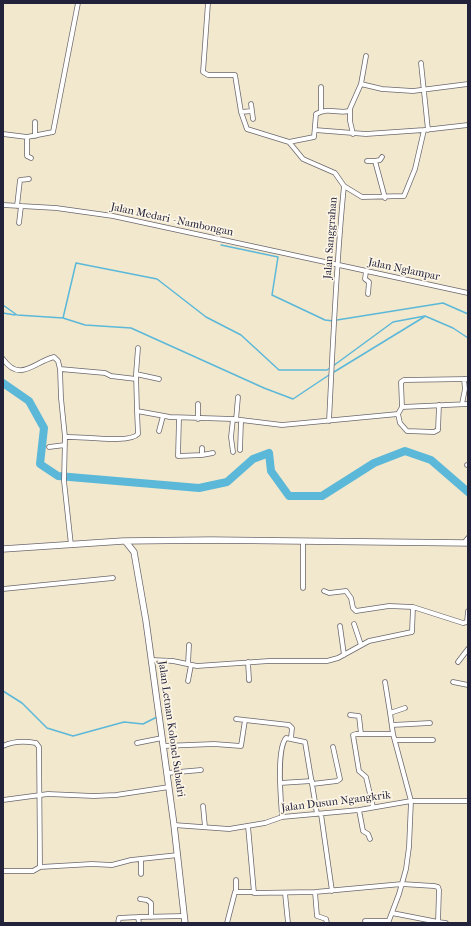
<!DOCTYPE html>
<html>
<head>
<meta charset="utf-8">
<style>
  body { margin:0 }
  #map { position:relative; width:471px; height:926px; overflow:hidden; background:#f2e8cd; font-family:"IM FELL French Canon",serif }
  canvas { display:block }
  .frame { position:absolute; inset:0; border:4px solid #22223b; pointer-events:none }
</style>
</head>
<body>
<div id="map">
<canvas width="471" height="926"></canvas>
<div class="frame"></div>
</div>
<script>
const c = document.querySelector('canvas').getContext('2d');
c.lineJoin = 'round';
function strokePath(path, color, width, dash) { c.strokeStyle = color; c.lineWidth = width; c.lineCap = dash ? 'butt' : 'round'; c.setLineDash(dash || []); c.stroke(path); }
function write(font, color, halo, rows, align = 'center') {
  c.font = font + ' "IM FELL French Canon",serif'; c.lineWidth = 3.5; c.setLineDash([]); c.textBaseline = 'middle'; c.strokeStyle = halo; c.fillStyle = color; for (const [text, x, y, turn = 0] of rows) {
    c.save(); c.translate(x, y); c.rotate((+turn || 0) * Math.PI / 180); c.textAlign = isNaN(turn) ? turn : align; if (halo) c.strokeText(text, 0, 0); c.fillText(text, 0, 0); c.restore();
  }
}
strokePath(new Path2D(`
  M221,245L278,257L272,295L325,320L334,321
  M3,305L17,315L63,318L76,263L157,279L206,317L241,335L279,370H327L330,368
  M3,313L15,315
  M63,318L85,325L131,328L264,388L293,399L329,375
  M337,320L443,303L468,314
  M333,366L393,322L425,316L453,328L468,338
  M334,372L424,317
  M3,691L22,703L47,728L73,736L124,722L143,724L157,717`), '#5bb8d9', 1.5);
strokePath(new Path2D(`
  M3,383L29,401L44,428L40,464L58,476L199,488L227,482L253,459L269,453L271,471L289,496H322L374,463L405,451L431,460L468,492`), '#5bb8d9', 8);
const minor = new Path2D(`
  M208,3L203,72L208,75H235L241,112L247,129L289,142L303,159L335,173L344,186
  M421,63L428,130
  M361,84L366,56
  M251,104L252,111
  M350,109V121L353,134
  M241,112L252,111L253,119
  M321,112V87
  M35,122V136
  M315,130L366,134L424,130
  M3,134L27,137L53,132L78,3
  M27,137V156L31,158
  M289,142L314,137L316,114C329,107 338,114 349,111L361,84L382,89L413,91L468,84
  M367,161H375L385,198
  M375,161L380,160L382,157
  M3,205L56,208L113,216L468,293
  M17,206L20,180L29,179
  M19,223L21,206
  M366,271L365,279L369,282L368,294
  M3,359C20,383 34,362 54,357L58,361L60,369
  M136,374L138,348
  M462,404L465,389L464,379
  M402,407L401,382L404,380L468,379
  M137,411L136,374L159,379
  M398,414L400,423L407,431L434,432L438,430L439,405
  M179,418L178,456L202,455V448
  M198,419V404
  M236,420L238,397
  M329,421C333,343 336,264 344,186L362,197L404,196L415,169L424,130L468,125
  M159,431L163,416
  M65,437C81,436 129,444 138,434L137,411L170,417L233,419L282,425L398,414L402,407L468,404
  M49,447L65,445
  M240,450L241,421
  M233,452L231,437L233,419
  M202,455L213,453
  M467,465H468
  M464,543L468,538
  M71,545L64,481L65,437L61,398L60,369L105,373L111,376L136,379
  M303,588V542
  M3,589L113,578
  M324,591L329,593L346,591L351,598L353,608L356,611L389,606L413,607
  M354,624L361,645
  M340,626L344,655
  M152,660L173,661L197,666L269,661H327L338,658L369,641L412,632L413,607L463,623L467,622L468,611
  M248,662L249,680
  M458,662L468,649
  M188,664L189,645
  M188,681L191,665
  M385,682L390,713
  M453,682L468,685
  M350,715L359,716L361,734
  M236,719L289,725L292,728L291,738
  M392,725L430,723
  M393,734L390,713L405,708
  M395,740H433
  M137,743L162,738
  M3,746C13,741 25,741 36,743L39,747L40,867L92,864L112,865L131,860L178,855
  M163,746L214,744L241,746L245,720
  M167,773L201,770
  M280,783L312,781
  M312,784L337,781L340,779L333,747
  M3,800L48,794L94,796L116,795L169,787
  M203,806L205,827
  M373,807L366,777L359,771L353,735L356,734H393L411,801L409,847L406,869L399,894L388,923
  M359,810L363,831L368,834L370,839
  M321,814L332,891
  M282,817C281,800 276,750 286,738L305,742L317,814
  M174,825L229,829L265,823L282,817L359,810L411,801H468
  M248,826L254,893L315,892L402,884L434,886L438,887L439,890L438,922L446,923
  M141,859V874
  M3,871H33L40,867
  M236,891V880
  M315,892L317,916L326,919L327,923
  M285,893L288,923
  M140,899L147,900L151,903V917
  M392,913L438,922
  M365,921H388
  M118,923L119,918L138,917
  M139,923L138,917L184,916
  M227,923L235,892H253`);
const secondary = new Path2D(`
  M126,542L134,552L146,621L174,825L185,923
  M3,549L123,541L211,540L468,543`);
strokePath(minor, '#6b676e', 5.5);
strokePath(secondary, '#6b676e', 7);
strokePath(minor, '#fff', 4);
strokePath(secondary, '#fff', 5.5);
write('11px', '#22223b', '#fcf5e5', [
  ["Jalan Medari - Nambongan",172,220,12],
  ["Jalan Sanggrahan",331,238,-86],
  ["Jalan Nglampar",404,270,12],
  ["Jalan Letnan Kolonel Subadri",171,729,82],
  ["Jalan Dusun Ngangkrik",336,802,-7]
]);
</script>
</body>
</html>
